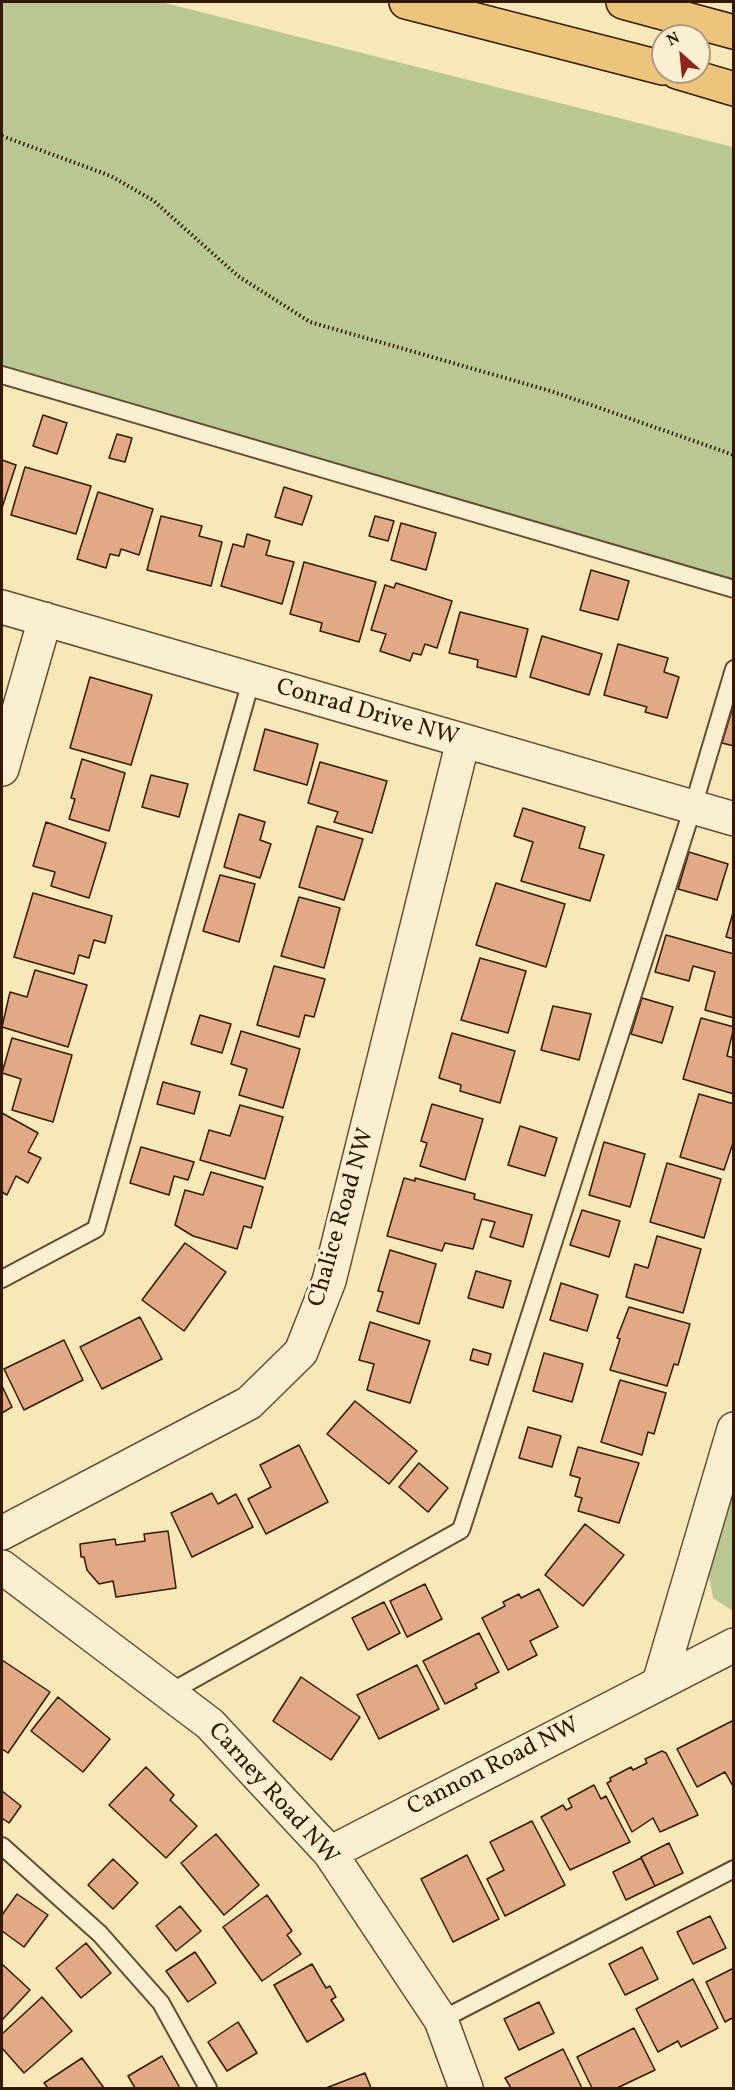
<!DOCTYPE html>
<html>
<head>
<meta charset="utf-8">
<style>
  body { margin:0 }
  #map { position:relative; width:735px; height:2090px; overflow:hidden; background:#f8e7b7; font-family:Vollkorn,serif }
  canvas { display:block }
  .frame { position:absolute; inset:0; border:3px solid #321805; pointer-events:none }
  .north { position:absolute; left:651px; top:24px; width:60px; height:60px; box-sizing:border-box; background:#faefd0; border:2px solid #aa997f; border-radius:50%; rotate:333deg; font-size:16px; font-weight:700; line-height:24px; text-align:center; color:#321805 }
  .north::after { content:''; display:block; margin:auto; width:21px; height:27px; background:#8f2418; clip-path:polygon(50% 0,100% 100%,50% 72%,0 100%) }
</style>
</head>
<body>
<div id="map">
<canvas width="735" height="2090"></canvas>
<div class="frame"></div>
<div class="north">N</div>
</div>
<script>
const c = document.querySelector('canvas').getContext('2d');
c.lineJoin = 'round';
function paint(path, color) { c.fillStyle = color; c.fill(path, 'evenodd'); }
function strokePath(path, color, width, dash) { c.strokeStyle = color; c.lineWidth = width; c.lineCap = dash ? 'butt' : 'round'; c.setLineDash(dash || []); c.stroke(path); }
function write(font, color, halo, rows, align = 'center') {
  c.font = font + ' Vollkorn,serif'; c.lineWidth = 6; c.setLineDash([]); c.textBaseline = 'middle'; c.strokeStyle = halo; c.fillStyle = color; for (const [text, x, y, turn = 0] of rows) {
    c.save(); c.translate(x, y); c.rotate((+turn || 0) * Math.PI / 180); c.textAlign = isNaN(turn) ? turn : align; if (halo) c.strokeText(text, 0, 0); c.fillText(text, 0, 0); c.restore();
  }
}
paint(new Path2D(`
  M2,2H161L733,147V579L2,366Z
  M733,1495V1611L713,1598L709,1575Z`), '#b9c792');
const building = new Path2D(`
  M43,415L67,423L57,454L33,446Z
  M117,434L132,438L125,462L109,458Z
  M2,460L16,465L2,508Z
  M25,467L91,486L76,534L11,515Z
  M284,487L312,496L302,525L275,517Z
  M98,492L153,509L139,555L121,549L119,556L110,554L106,568L77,559Z
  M161,516L202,526L199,536L222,542L211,586L147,570Z
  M375,516L394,521L388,541L369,536Z
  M401,523L436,533L426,570L391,560Z
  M247,534L270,541L266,555L294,562L282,604L221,586L233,544L244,547Z
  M304,562L376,582L359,642L320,631L322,623L290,614Z
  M591,570L629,581L618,620L580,610Z
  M396,583L452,601L437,648L425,644L421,655L413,653L410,661L380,651L386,634L371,630L385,585L394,588Z
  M460,612L528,629L516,677L477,667L478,660L449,653Z
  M542,636L602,654L589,695L530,677Z
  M618,644L668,658L664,672L679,677L667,718L645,712L647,707L604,695Z
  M90,677L152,695L131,765L70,748Z
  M734,703V746L722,743Z
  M265,729L318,744L307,785L254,770Z
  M82,759L125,773L109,831L69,819L75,799L71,798Z
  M320,762L387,781L372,833L334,822L338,812L308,803Z
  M151,775L188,784L179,817L142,807Z
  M523,808L585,827L579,848L604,855L590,901L521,881L533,842L514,836Z
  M239,814L265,822L260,840L271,844L260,878L224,867Z
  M46,822L106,843L89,898L51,886L55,872L33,866Z
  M317,826L363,839L344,900L299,887Z
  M689,852L728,864L717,900L678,889Z
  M220,875L255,884L239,942L203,931Z
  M496,883L565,904L546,967L476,945Z
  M33,893L112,916L105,943L94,940L89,958L79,955L74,974L14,957Z
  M299,897L340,908L324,968L281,956Z
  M734,909V939L726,937Z
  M666,935L734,954V1018L705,1010L715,972L693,966L689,981L655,972Z
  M480,958L526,971L508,1033L461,1020Z
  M274,966L325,979L314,1017L305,1015L299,1037L257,1025Z
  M35,970L87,985L68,1047L2,1027L10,992L27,997Z
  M642,998L673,1007L662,1043L631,1034Z
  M553,1006L591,1014L579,1060L541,1050Z
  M200,1015L231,1024L222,1053L191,1044Z
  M701,1018L734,1027L727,1056L734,1058V1094L683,1079Z
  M241,1031L300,1049L283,1108L239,1095L247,1069L231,1064Z
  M452,1033L515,1051L500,1103L460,1091L461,1085L439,1078Z
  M12,1038L72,1055L53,1122L12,1110L21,1079L2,1073Z
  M163,1082L200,1092L194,1114L157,1104Z
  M699,1094L734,1104V1140L724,1170L680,1157Z
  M432,1104L483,1119L465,1180L420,1166L427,1143L421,1141Z
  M240,1105L283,1117L265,1179L200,1160L209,1130L230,1136Z
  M2,1113L38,1133L28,1152L41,1158L28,1183L16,1176L7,1195L2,1192Z
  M520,1126L557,1138L545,1176L508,1165Z
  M604,1142L645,1154L630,1207L589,1195Z
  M141,1147L194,1162L188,1180L174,1176L169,1195L130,1183Z
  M667,1163L721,1179L704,1238L650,1222Z
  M211,1172L263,1187L251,1228L244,1226L237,1249L193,1236L175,1225L185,1190L203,1195Z
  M404,1178L415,1181V1178L475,1194L474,1199L532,1215L523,1247L490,1237L495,1222L482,1219L473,1249L445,1243L442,1251L387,1236Z
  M582,1210L620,1221L609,1257L570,1245Z
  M657,1236L701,1249L683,1313L626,1297L635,1264L648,1268Z
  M185,1243L226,1272L184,1331L142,1300Z
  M390,1250L436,1264L419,1324L377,1311L383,1292L378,1291Z
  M476,1271L511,1281L503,1308L468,1298Z
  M561,1283L598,1295L587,1331L550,1320Z
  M629,1307L690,1324L678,1365L674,1364L667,1386L610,1370L620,1339L617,1338Z
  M140,1317L162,1359L102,1389L80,1347Z
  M370,1322L430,1341L410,1403L367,1390L374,1364L359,1360Z
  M64,1340L83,1380L24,1410L4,1369Z
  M473,1349L491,1354L488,1365L470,1360Z
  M544,1353L583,1364L572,1402L533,1391Z
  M620,1380L666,1393L654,1434L648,1432L642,1455L601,1442Z
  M2,1386L12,1407L2,1413Z
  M355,1401L417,1451L389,1484L327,1434Z
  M528,1427L561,1436L552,1467L519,1458Z
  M299,1445L328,1502L266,1534L248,1499L271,1487L260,1465Z
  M578,1447L639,1463L619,1523L578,1511L582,1498L575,1496L580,1478L570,1475Z
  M419,1463L448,1488L428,1512L399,1487Z
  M212,1493L218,1504L236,1494L253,1527L192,1557L171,1513Z
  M585,1524L624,1555L583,1606L545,1575Z
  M168,1531L176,1588L116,1597L113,1581L99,1584L87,1570L84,1557H81L80,1544L115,1539L116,1545L145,1541L144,1534Z
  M425,1584L442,1619L407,1637L390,1601Z
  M539,1589L558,1627L530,1641L537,1655L508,1670L482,1618L505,1606L503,1602L519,1594L521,1598Z
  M384,1602L400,1633L368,1650L352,1618Z
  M479,1633L499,1672L475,1684L477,1688L445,1704L423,1661Z
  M2,1660L50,1692L8,1753L2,1749Z
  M417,1665L439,1709L379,1739L357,1695Z
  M301,1677L360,1717L331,1760L273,1721Z
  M58,1697L110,1739L83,1772L31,1731Z
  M734,1720V1788L725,1772L697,1787L677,1749Z
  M662,1751L666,1753L698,1815L660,1832L653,1818L632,1832L607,1783L611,1781L610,1778L631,1767L633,1770L647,1763L645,1759Z
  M146,1767L174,1795L170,1800L197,1826L166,1858L109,1805Z
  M594,1785L601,1799L606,1796L630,1842L570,1870L541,1817L563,1805L566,1810L572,1807L568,1799Z
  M2,1791L21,1806L9,1823L2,1818Z
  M532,1821L565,1885L505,1916L487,1879L504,1870L490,1842Z
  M216,1834L259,1885L224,1915L181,1863Z
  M669,1843L683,1873L655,1886L641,1857Z
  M467,1855L499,1919L453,1942L421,1879Z
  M641,1858L655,1886L626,1900L613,1872Z
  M113,1859L138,1883L113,1909L88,1885Z
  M17,1894L48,1915L24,1947L2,1931V1915Z
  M267,1895L292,1931L287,1935L301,1954L262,1981L223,1927Z
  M180,1906L201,1931L176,1951L156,1926Z
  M710,1916L726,1948L693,1964L677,1932Z
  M86,1943L111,1973L81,1998L56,1968Z
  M642,1947L658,1979L625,1995L609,1964Z
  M195,1952L216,1983L188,2002L166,1971Z
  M2,1964L30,1990L2,2020Z
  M312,1964L326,1988L330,1986L336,1997L331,2000L344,2020L307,2042L274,1985Z
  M734,1968V2017L725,2022L706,1982Z
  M693,1979L718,2028L681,2047L678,2041L658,2052L636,2009Z
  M42,1997L72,2031L24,2073L2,2048V2034Z
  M539,2002L554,2033L519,2050L504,2019Z
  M238,2022L257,2053L227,2071L208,2042Z
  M634,2028L655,2070L617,2088H592L577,2057Z
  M563,2049L582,2088H511L505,2078Z
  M162,2056L180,2088H135L128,2076Z
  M82,2058L104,2088H48L44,2083Z
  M365,2073L371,2088H326Z`);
paint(building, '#e1a984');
strokePath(building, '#321805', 1.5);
const lane = new Path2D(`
  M2,375L734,589
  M2,1279L96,1229L251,681
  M167,1694L461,1530L693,807L734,669
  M2,1846L100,1934L161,2003L208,2088
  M441,2020L734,1869`);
const street = new Path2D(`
  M2,607L734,819
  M2,769L45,619
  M2,1533L249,1403L301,1352L329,1281L463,741
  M2,1567L210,1724L330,1853L441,2020L466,2088
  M659,1683L734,1429
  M330,1853L734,1645`);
const primary = new Path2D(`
  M406,2L663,68
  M623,2L734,32
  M677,72L734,89`);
strokePath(lane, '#644c32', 20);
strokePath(street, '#644c32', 36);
strokePath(primary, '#321805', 36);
strokePath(new Path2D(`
  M2,136L111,176L154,201L238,276L310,322L554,392L734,455`), '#321805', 4, [1.5, 3]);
strokePath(lane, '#faefd0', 16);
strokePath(street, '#faefd0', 33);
strokePath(primary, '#ecc47c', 33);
write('24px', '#321805', '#faefd0', [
  ["Conrad Drive NW",367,714,16],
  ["Chalice Road NW",343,1218,-74],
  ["Cannon Road NW",494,1768,-27],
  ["Carney Road NW",272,1795,48]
]);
</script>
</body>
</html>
